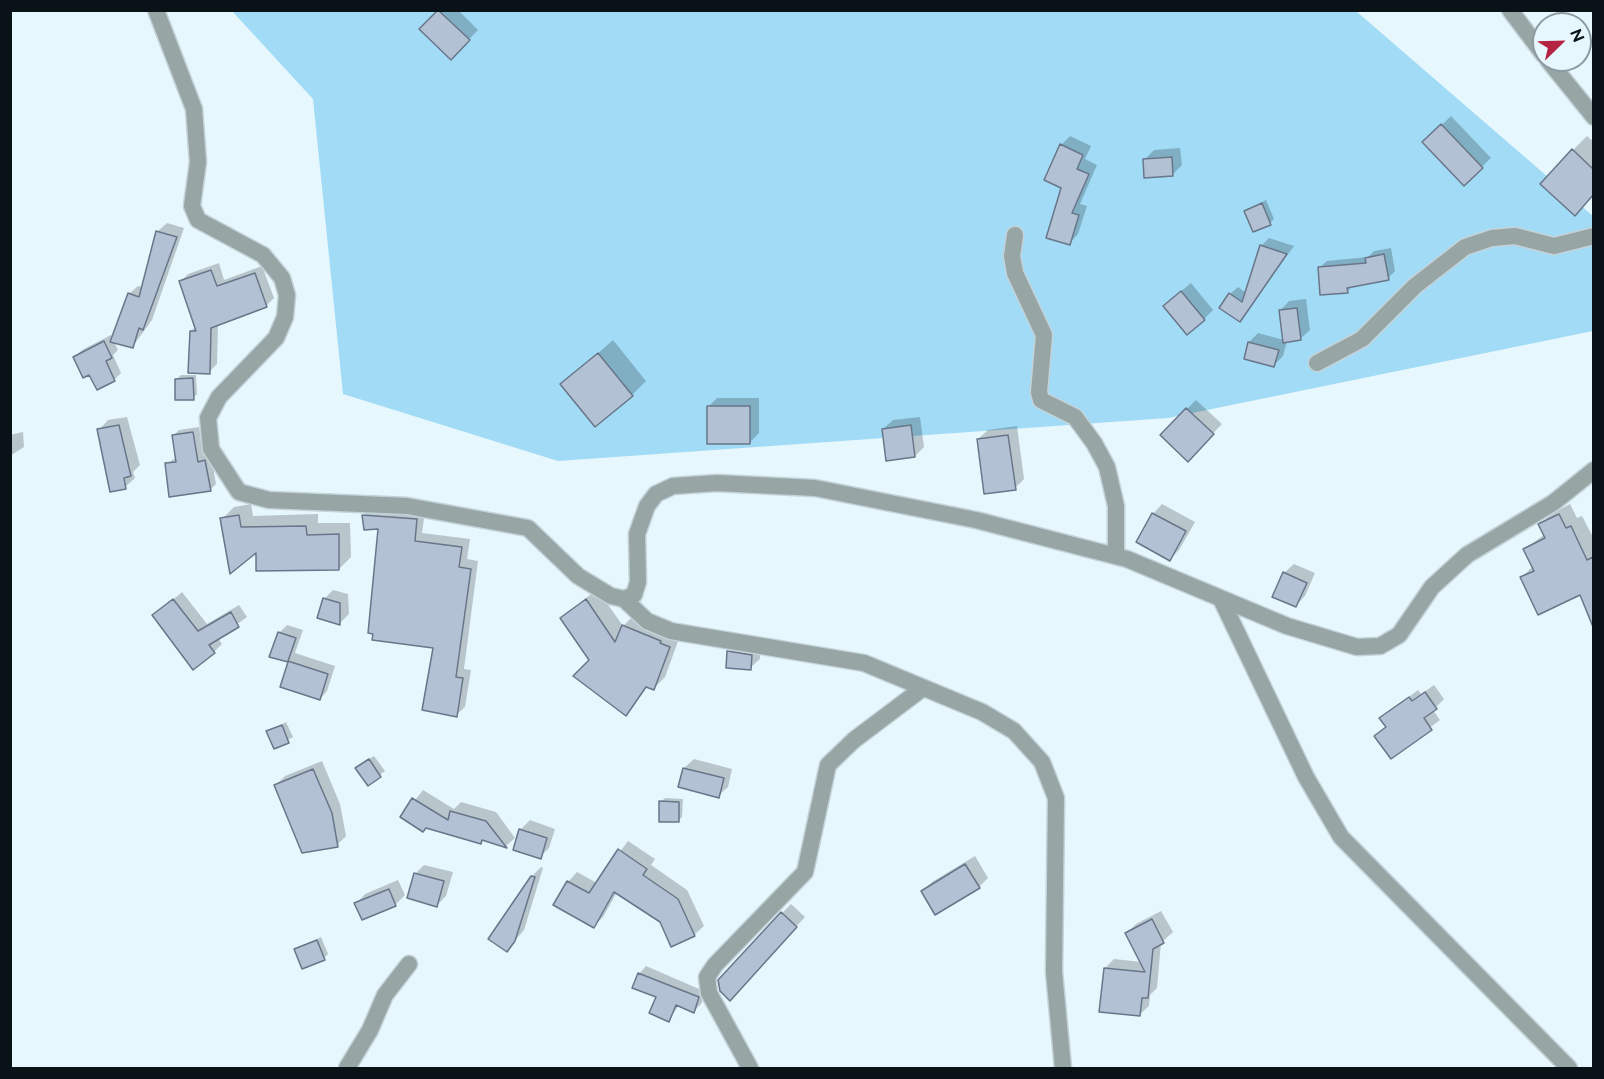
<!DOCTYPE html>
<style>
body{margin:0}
#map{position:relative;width:1604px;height:1079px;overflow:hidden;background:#e7f7fe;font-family:Raleway,sans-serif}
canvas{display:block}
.frame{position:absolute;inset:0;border:12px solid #091317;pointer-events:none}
.north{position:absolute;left:1532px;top:12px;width:60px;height:60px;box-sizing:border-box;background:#e7f7fe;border:2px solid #8e9ca2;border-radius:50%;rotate:67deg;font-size:16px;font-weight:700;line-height:24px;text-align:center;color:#091317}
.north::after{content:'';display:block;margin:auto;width:21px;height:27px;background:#b52342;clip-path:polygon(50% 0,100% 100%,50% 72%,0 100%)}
</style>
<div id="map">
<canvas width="1604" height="1079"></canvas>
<div class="frame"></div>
<div class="north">N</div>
</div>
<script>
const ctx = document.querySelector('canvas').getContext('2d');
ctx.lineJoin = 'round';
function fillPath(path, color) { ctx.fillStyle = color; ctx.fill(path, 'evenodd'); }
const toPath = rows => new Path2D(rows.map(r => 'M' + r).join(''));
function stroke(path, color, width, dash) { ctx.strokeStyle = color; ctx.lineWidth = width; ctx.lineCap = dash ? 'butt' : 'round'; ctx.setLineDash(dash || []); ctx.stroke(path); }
fillPath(toPath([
 [232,11,1356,11,1593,216,1593,331,1168,418,558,461,343,394,313,99]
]), '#a1dbf6');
fillPath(toPath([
 [440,10,458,10,478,30,451,58,422,29],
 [1451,116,1491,158,1464,184,1424,142],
 [1070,136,1091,146,1085,159,1097,165,1080,204,1087,206,1078,234,1069,244,1061,145],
 [1587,136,1594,142,1594,195,1575,214,1573,150],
 [1180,148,1182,165,1172,175,1144,160,1154,150],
 [1266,200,1274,219,1270,223,1246,211],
 [167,223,184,228,152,320,133,346,114,342,118,350,113,355,121,373,114,380,90,373,75,357,82,350,111,335,113,339,129,294,138,286,143,287,158,231],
 [1269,238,1294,246,1240,320,1230,294,1238,287,1246,293,1261,246],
 [1391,248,1395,271,1388,278,1353,285,1347,292,1319,268,1327,261,1368,257,1374,251],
 [219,263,224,280,262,266,274,298,266,306,218,324,217,364,209,372,191,331,196,326,180,282,188,274],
 [1191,283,1213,310,1204,319,1174,297],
 [1306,299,1310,330,1300,339,1287,341,1283,356,1274,365,1249,342,1258,333,1284,340,1280,311,1289,301],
 [613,340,646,381,632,395,562,385],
 [181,375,196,375,197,394,193,398,177,379],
 [717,398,759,398,759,433,749,443,708,407],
 [1196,400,1222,424,1188,459,1162,434],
 [127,417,140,465,133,472,135,478,125,487,99,430,108,420],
 [920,417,924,447,915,456,883,429,893,420],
 [1017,426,1024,479,1015,488,978,439,988,430],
 [199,427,204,456,211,455,216,484,210,490,166,464,177,457,173,436,179,430],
 [23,432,24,447,10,456,10,435],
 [251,504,253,516,318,514,318,523,350,523,351,557,339,569,257,549,222,519,234,507],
 [1162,504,1195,522,1179,550,1170,559,1138,541,1153,514],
 [1570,504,1577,518,1582,516,1594,539,1594,591,1582,596,1581,593,1521,578,1533,566,1525,549,1545,534,1540,525,1551,514],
 [372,507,425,511,422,533,470,539,467,559,478,561,464,669,471,670,465,707,456,715,435,647,380,527,365,528,364,515],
 [1294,564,1315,573,1305,596,1296,605,1284,573],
 [597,589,623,626,634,615,680,636,665,677,654,688,648,686,626,714,562,618],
 [333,590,348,594,349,614,340,623,324,599],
 [182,592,207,624,239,605,247,617,218,638,222,644,214,652,154,616],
 [287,625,303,630,295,653,335,666,327,691,320,699,282,686,290,661,271,656,280,632],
 [738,642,760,646,760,659,750,668,729,652],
 [1434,685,1444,699,1433,710,1440,720,1391,757,1376,736,1387,726,1381,718,1418,690,1421,694],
 [286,722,293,737,275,747,268,732],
 [374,756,385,771,368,784,361,764],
 [694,759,732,769,728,787,718,796,684,768],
 [322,761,340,804,346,836,337,845,276,785,285,776],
 [423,790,454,809,461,802,496,812,515,838,506,846,484,839,480,843,402,817],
 [665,798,683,799,682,817,678,821,661,802],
 [530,820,555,829,549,848,540,857,515,849,521,829],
 [628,841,655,859,651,865,687,890,704,926,694,935,661,921,617,892,603,917,594,926,555,904,568,882,577,872,597,883],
 [975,856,988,878,979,887,923,891,932,882],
 [424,865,453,872,446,896,437,905,415,874],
 [541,867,543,868,524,930,507,950,532,876],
 [398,880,405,895,396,904,362,918,356,904,365,894],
 [791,904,805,917,739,989,782,913],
 [1161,911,1173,932,1161,943,1157,988,1150,995,1149,1006,1139,1015,1105,968,1114,959,1142,962,1127,933,1136,924],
 [321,937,328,954,324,958,296,949],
 [646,966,706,992,701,1004,694,1011,679,1005,669,1020,658,997,639,974]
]), '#0003');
const building = toPath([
 [438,10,470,40,451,60,419,29,438,10],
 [1441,124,1483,168,1464,186,1422,142,1441,124],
 [1060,144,1083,155,1077,169,1089,174,1072,213,1079,215,1070,245,1046,238,1061,188,1044,180,1060,144],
 [1572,149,1593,169,1593,195,1575,216,1540,184,1572,149],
 [1172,157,1173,176,1144,178,1143,159,1172,157],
 [1262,203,1271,225,1253,232,1244,211,1262,203],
 [156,231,177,237,143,330,139,328,133,348,110,342,128,293,139,297,156,231],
 [1260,245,1287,254,1240,322,1219,308,1229,293,1242,302,1260,245],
 [1384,254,1389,280,1347,288,1348,293,1320,295,1318,267,1366,263,1365,258,1384,254],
 [211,270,217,286,255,273,267,307,211,328,210,374,188,373,190,331,196,331,179,281,211,270],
 [1181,291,1205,320,1187,335,1163,306,1181,291],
 [1297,308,1301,340,1283,343,1279,310,1297,308],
 [104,341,112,358,106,361,115,381,97,390,89,375,83,378,73,357,104,341],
 [1248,342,1279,350,1274,367,1244,359,1248,342],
 [598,353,633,396,595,427,560,384,598,353],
 [193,378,194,400,175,400,175,379,193,378],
 [707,406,750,406,750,444,707,444,707,406],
 [1186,408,1214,434,1188,462,1160,435,1186,408],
 [119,425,131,476,124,478,126,489,110,492,97,429,119,425],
 [911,425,915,457,886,461,882,429,911,425],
 [193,432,198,462,205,460,211,491,169,497,165,463,176,462,172,435,193,432],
 [1008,435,1016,490,984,494,977,439,1008,435],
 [1152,513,1186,531,1170,561,1136,542,1152,513],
 [1559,514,1566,528,1571,526,1587,560,1593,557,1593,627,1580,595,1538,615,1520,577,1534,571,1523,549,1545,538,1538,524,1559,514],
 [239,515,241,527,306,526,307,535,339,534,339,570,256,571,256,553,230,574,220,518,239,515],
 [362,515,417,519,415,541,462,547,459,567,471,569,456,677,463,678,457,717,422,710,433,648,372,640,373,634,368,633,378,529,364,530,362,515],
 [1283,572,1307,583,1296,607,1272,597,1283,572],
 [323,598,340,603,340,625,317,618,323,598],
 [173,599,198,631,231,612,239,627,209,645,215,653,193,670,152,615,173,599],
 [586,599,615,642,622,625,661,641,660,643,670,647,654,690,646,687,626,716,573,676,589,660,560,618,586,599],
 [278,632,296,638,288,661,328,674,320,700,280,687,288,662,269,657,278,632],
 [727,651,752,655,751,670,726,668,727,651],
 [1425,692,1437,709,1424,718,1432,730,1391,759,1374,736,1386,727,1379,718,1409,697,1412,701,1425,692],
 [282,725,289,743,274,749,266,731,282,725],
 [369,759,381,777,368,786,355,768,369,759],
 [683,768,724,778,719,798,678,787,683,768],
 [313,769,332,813,338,847,302,853,274,785,313,769],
 [412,798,448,820,450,811,486,821,507,848,482,840,481,844,426,828,423,832,400,817,412,798],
 [659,801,679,802,679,822,659,822,659,801],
 [519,829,547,838,541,859,513,850,519,829],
 [618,849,647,869,643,875,678,899,695,936,671,947,660,922,614,892,594,928,553,905,567,881,589,893,618,849],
 [965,864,980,888,935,915,921,891,965,864],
 [414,873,444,881,437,907,407,898,414,873],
 [531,876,535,877,515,941,507,952,488,939,531,876],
 [389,889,396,906,362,920,354,903,389,889],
 [781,912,797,927,730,1001,720,991,718,980,781,912],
 [1152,919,1164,943,1153,949,1148,998,1142,998,1140,1016,1099,1012,1104,968,1145,972,1125,933,1152,919],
 [317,940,325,960,302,969,294,949,317,940],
 [638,973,699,997,694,1013,676,1005,669,1022,649,1013,656,997,632,988,638,973]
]);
fillPath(building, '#b3c1d5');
stroke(building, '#697689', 1.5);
const minor = toPath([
 [1015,235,1012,256,1015,273,1044,335,1039,392,1041,400,1075,417,1094,443,1107,467,1116,506,1116,556],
 [1317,363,1362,339,1415,286,1465,247,1492,238,1515,236,1554,246,1594,236],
 [624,599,647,621,671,631,864,663,982,712,1014,731,1042,762,1056,798,1054,972,1063,1068],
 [1221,599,1306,777,1341,837,1569,1068],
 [347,1068,370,1030,385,995,409,964],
 [750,1068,709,993,707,977,715,965,805,872,828,765,854,740,923,688]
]);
const tertiary = toPath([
 [156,10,194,109,198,162,192,206,198,220,263,255,282,278,287,295,285,317,276,338,219,397,208,418,211,449,239,492,269,500,407,506,528,528,578,576,611,596,624,599,634,595,638,582,637,534,647,506,656,494,673,486,717,483,815,488,976,520,1127,559,1287,626,1357,647,1380,646,1399,635,1432,587,1467,555,1553,503,1594,470],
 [1510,10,1544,55],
 [1548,60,1594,117]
]);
stroke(minor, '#c3d3d9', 19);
stroke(tertiary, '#c3d3d9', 19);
stroke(minor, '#98a5a5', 16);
stroke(tertiary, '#98a5a5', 16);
</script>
